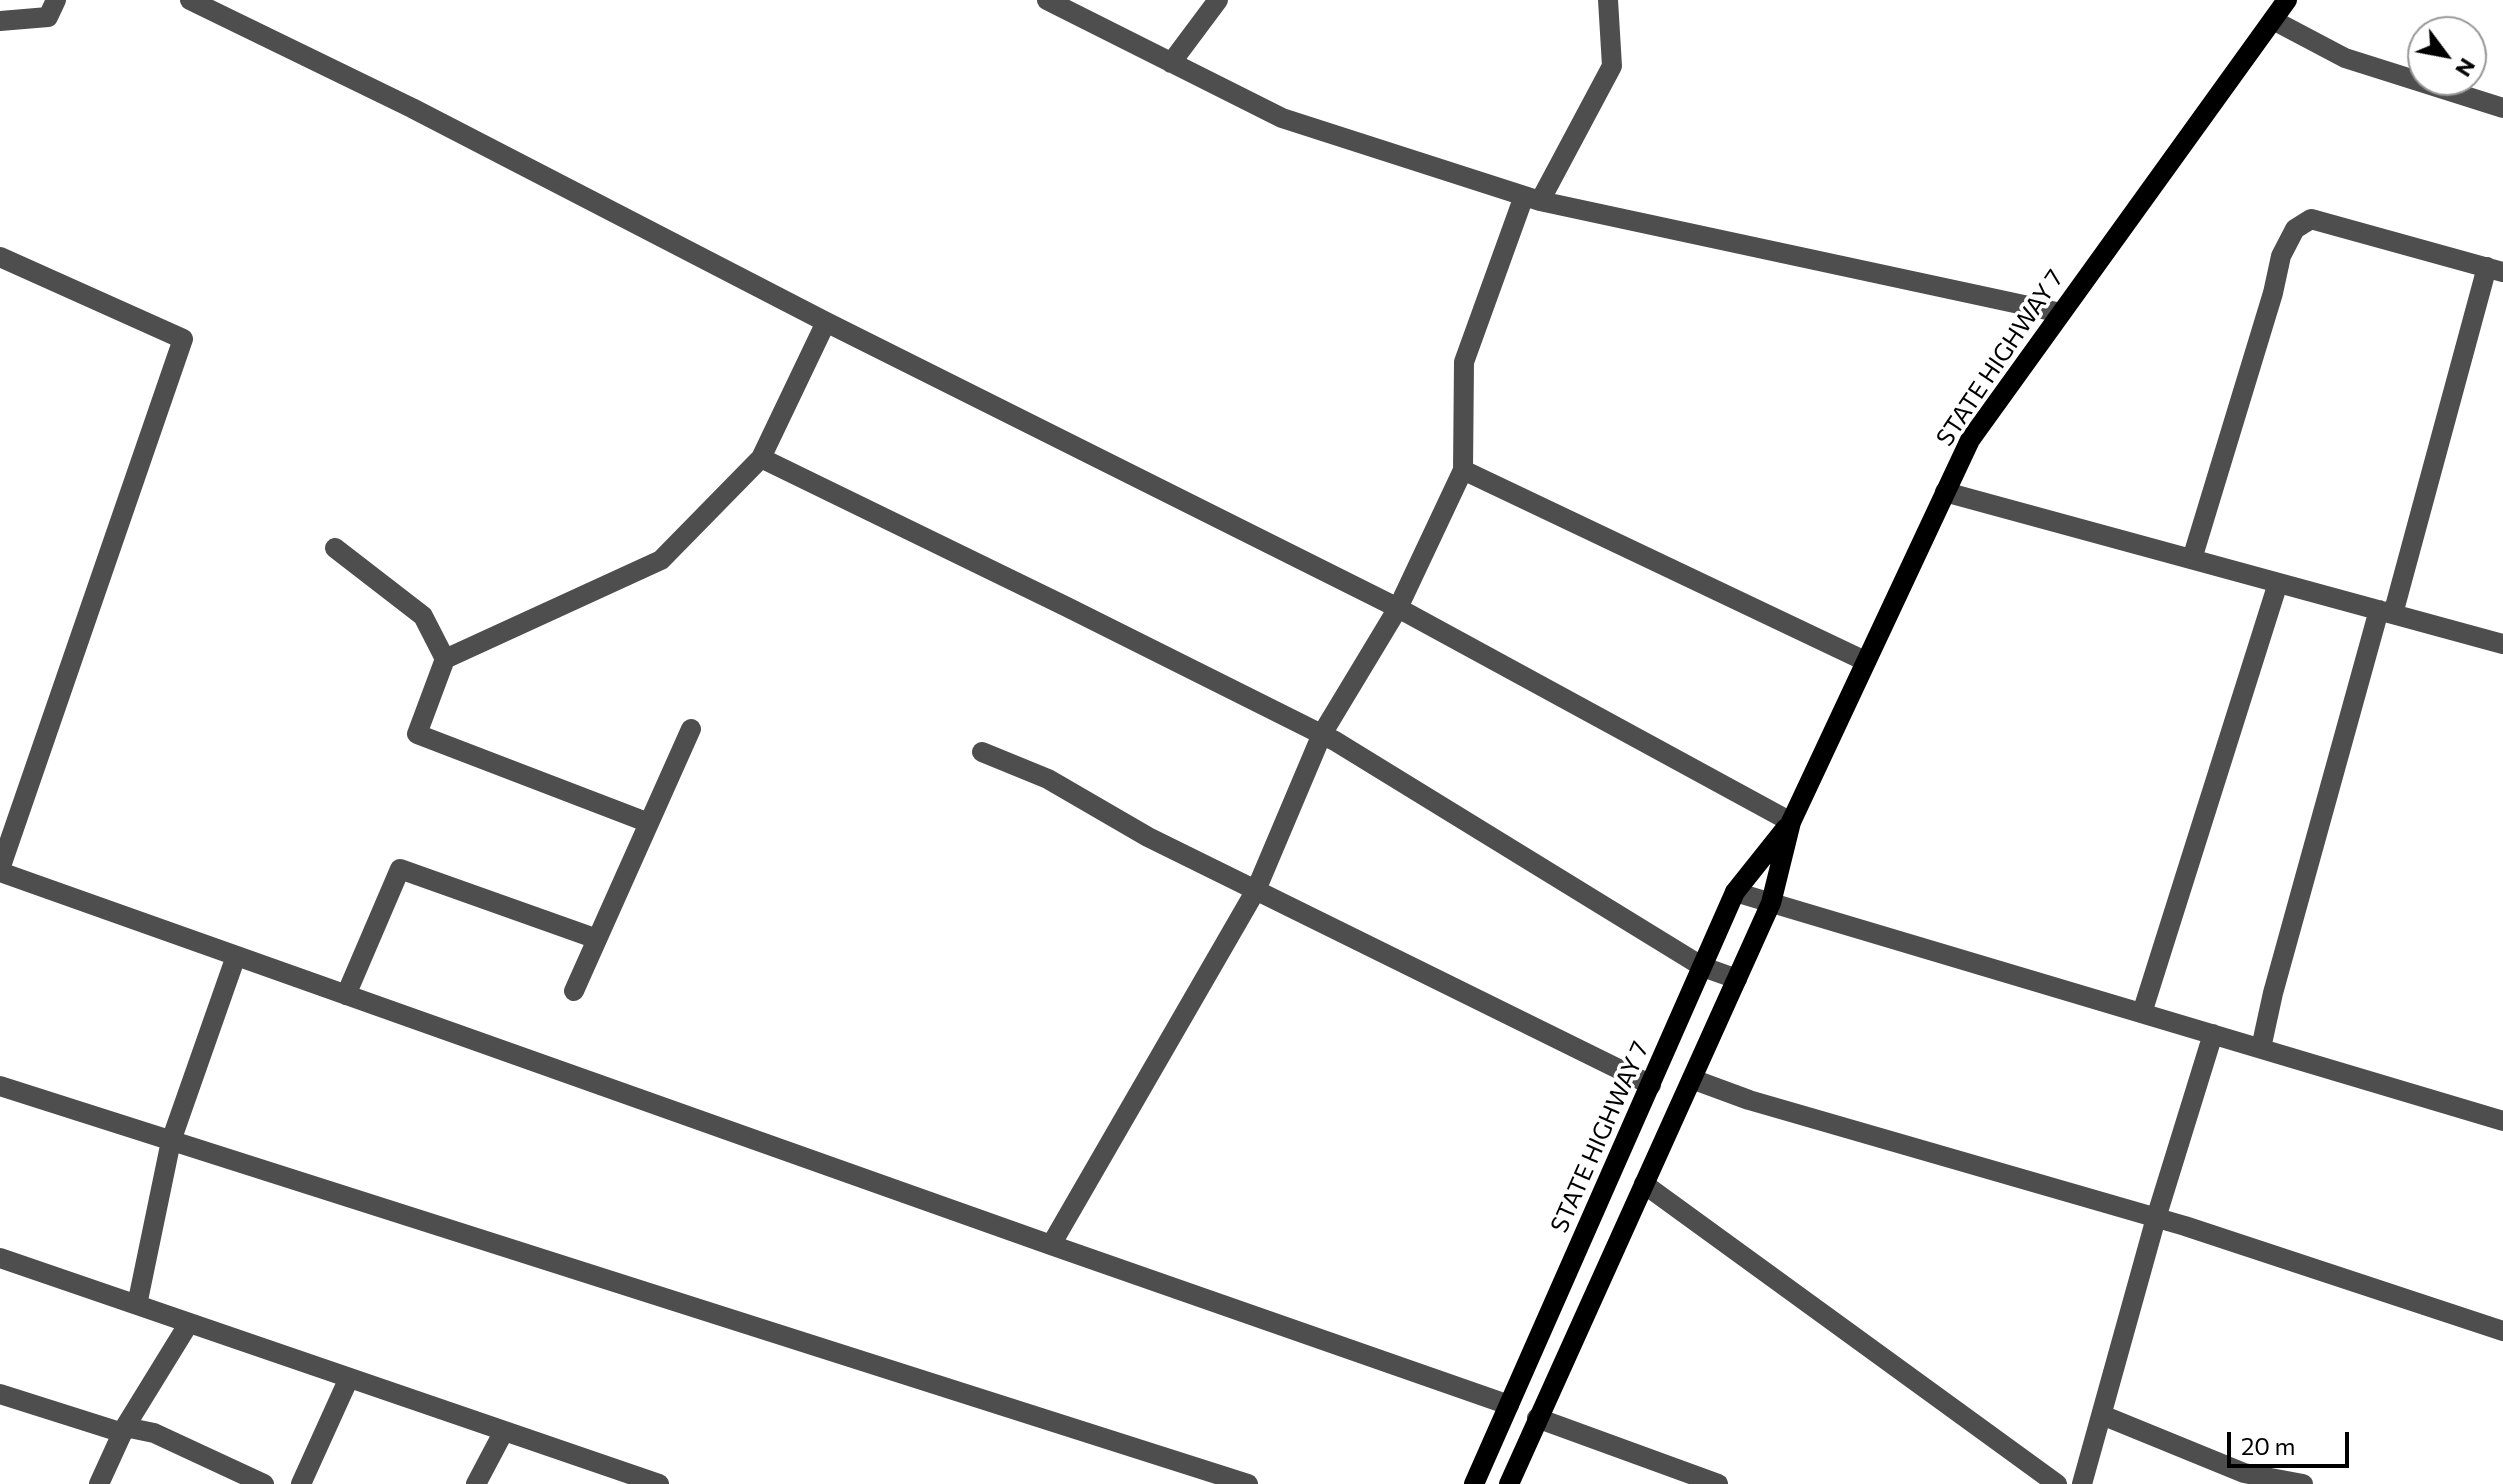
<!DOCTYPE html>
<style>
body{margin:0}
#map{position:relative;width:2503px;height:1484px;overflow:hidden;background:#fff;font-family:Commissioner,sans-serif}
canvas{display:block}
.north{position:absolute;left:2407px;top:16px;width:80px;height:80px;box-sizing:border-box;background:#fff;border:2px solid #999;border-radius:50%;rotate:122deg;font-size:22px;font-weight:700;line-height:32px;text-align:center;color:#000}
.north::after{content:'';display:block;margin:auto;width:28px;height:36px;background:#000;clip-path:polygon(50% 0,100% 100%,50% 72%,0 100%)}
.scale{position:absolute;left:2227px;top:1432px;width:122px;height:36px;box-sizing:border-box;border:4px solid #000;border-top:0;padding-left:10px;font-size:24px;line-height:28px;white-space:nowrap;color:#000;-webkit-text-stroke:6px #fff;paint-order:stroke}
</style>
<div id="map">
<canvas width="2503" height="1484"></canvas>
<div class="north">N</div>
<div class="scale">20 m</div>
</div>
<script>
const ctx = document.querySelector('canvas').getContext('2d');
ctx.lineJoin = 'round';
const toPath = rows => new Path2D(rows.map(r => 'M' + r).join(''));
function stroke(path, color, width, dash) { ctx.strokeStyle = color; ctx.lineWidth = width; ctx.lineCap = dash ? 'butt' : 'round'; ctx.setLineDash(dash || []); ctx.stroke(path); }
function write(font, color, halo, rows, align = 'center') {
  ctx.font = font + ' Commissioner,sans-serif'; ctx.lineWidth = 7; ctx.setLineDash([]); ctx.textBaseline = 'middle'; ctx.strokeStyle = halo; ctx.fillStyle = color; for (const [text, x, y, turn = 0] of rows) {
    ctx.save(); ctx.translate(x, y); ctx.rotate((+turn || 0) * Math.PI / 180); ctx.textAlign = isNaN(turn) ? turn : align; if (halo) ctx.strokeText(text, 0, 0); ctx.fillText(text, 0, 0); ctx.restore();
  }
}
stroke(toPath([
 [190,0,412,108,826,322,1398,608,1791,822],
 [1047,0,1282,118,1540,201,2061,313],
 [2273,20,2345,58,2503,108],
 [0,21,48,17,56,0],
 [1171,63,1218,0],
 [1540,201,1612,66,1608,0],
 [0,257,183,339,0,869],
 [761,458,1067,607,1335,741,1703,967,1737,979],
 [1463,470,1865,661],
 [1945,492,2503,644],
 [335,548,423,616,445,659,661,560,761,458,826,322],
 [2192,559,2273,293,2281,256,2295,229,2311,219,2503,272],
 [2393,614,2487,267],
 [445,659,417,734,649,823],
 [982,752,1048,779,1148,837,1651,1085],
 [0,872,1051,1245,1509,1405],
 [1735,892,2503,1121],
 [574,991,691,729],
 [346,995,400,869,597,939],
 [2142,1013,2278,583],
 [2261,1048,2273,993,2379,610],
 [1692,1079,1749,1100,2185,1226,2503,1331],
 [0,1086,1248,1484],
 [1644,1184,2057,1484],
 [1051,1245,1256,890,1322,734,1398,608,1463,470,1464,362,1524,196],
 [0,1258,659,1484],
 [137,1305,171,1141,236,956],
 [0,1394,123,1433],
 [2102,1415,2244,1473,2303,1484],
 [1537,1418,1718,1484],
 [125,1427,154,1433,264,1484],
 [99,1484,125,1427,189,1323],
 [301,1484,349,1378],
 [476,1484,504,1431],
 [2082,1484,2156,1218,2213,1034]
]), '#4e4e4e', 20);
stroke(toPath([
 [1474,1484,1735,892,1786,828],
 [1509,1484,1771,903,1791,822,1970,440,2287,0]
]), '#000', 20);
write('24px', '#000', '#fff', [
 ["STATE HIGHWAY 7",2000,358,-56],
 ["STATE HIGHWAY 7",1600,1137,-66]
]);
</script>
